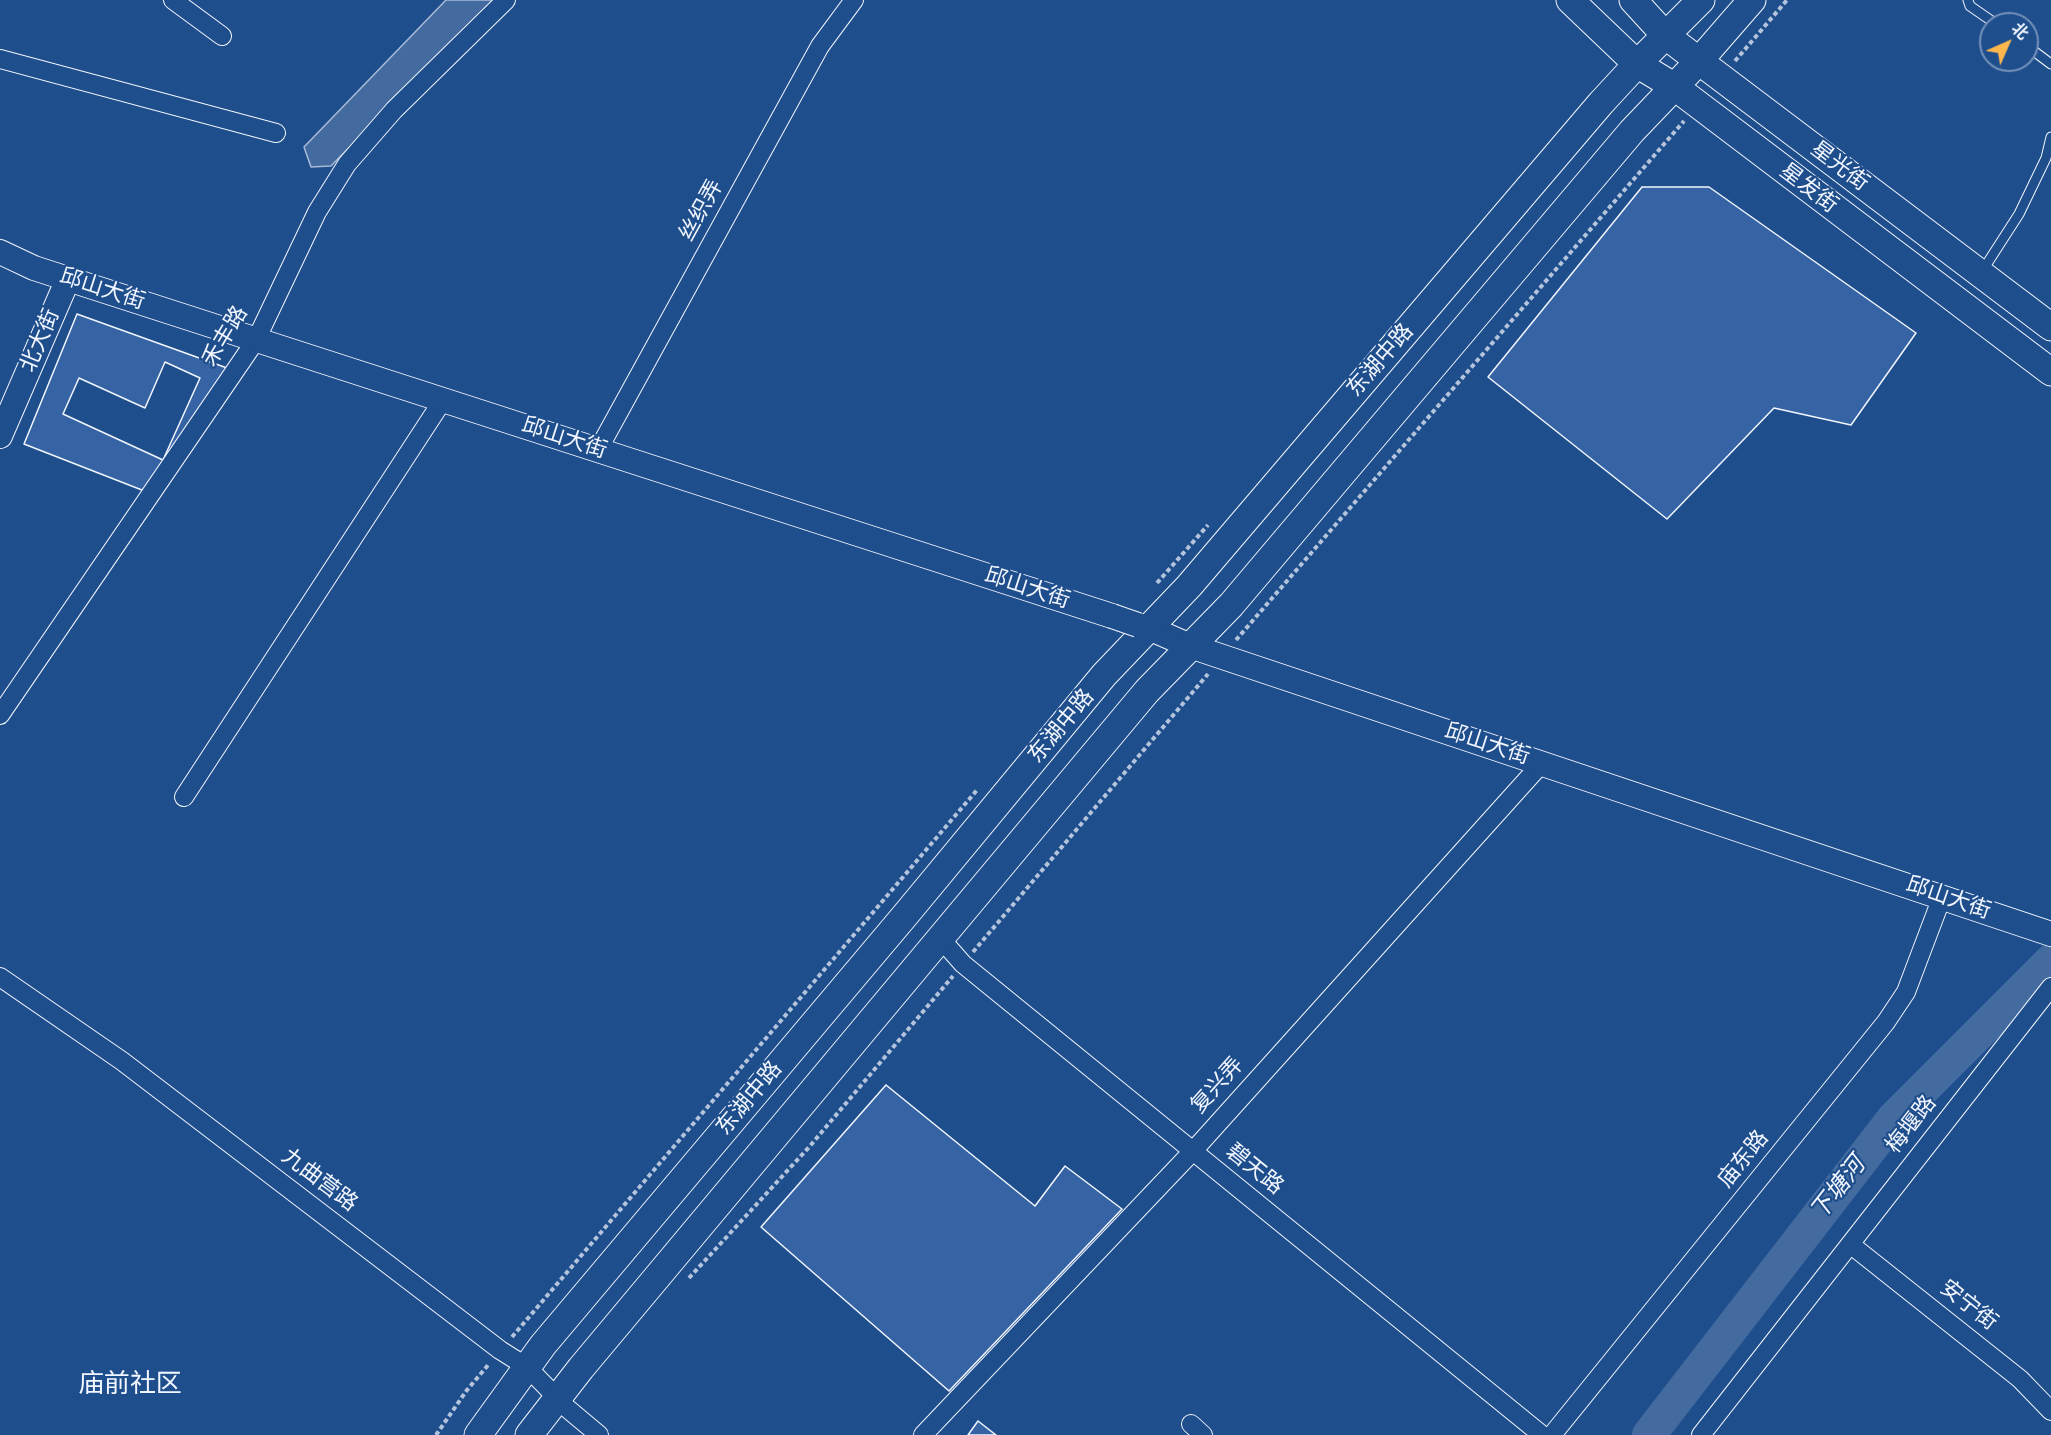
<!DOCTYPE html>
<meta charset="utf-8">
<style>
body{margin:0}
#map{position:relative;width:2051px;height:1435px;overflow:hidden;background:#1f4e8c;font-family:"Titillium Web","Noto Sans SC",sans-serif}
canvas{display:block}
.north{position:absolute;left:1979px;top:12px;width:60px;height:60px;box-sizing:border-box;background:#1f4e8c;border:2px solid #7391ba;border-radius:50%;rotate:45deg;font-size:16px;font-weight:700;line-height:24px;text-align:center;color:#f2f6ff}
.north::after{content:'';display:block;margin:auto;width:21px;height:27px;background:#ffb74d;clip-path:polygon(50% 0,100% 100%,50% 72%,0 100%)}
</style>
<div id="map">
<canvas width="2051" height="1435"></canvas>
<div class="north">北</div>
</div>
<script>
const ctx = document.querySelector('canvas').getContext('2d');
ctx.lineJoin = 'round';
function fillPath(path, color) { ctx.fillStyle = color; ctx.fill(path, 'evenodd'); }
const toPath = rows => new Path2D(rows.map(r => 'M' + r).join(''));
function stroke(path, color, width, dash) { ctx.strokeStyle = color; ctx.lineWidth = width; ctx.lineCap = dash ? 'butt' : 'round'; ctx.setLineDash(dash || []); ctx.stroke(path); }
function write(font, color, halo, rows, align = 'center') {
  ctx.font = font + ' "Titillium Web","Noto Sans SC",sans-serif'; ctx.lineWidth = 4.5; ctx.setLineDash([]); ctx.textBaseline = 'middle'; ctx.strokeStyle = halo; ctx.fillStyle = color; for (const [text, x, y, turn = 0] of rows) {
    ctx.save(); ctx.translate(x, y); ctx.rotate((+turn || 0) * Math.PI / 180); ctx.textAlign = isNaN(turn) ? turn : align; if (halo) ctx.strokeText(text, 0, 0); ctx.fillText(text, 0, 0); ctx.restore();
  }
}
const water = toPath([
 [446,0,494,0,331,166,311,167,304,147,446,0]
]);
fillPath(water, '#446ba0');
stroke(water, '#a8bbd7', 1.5);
stroke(toPath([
 [1649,1435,1894,1118,2051,961]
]), '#446ba0', 34);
const building = toPath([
 [1642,187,1709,187,1916,333,1851,425,1774,408,1667,519,1488,377,1642,187],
 [77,314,227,368,147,492,24,444,77,314],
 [165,362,200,378,163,460,63,414,79,378,145,408,165,362],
 [886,1085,1035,1206,1065,1166,1122,1209,949,1391,761,1227,886,1085],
 [978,1421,996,1435,968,1435,978,1421]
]);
fillPath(building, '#3563a3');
stroke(building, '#f2f6ff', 1.5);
const lane = toPath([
 [1968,0,1970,6,1996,24],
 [2027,46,2051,64],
 [1981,273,2019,214,2046,158,2051,137]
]);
const street = toPath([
 [173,0,222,36],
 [0,59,276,133],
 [598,450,820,46,854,0],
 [0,715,256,340,317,212,347,164,394,110,506,0],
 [184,797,443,400],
 [940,938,963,964,1542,1435],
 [0,977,122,1061,500,1350,527,1367,568,1409,599,1435],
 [1850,1244,2020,1379,2051,1411],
 [1191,1424,1203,1435],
 [923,1435,1193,1151,1542,763],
 [1552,1435,1886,1022,1906,992,1942,897],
 [1701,1435,2051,987]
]);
const secondary = toPath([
 [0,252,34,268,68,279,1112,616],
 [0,436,68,279],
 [1149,628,1190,646,2051,934]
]);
const primary = toPath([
 [1570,0,1637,64,1675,87,2051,372],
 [1633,0,1665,35,1699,61,2051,327],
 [478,1435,543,1345,907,913,1104,675,1189,586,1601,103,1637,64,1701,0],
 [529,1435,581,1368,1147,691,1231,605,1632,131,1699,61,1752,0]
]);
stroke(lane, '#f2f6ff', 11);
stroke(street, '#f2f6ff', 20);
stroke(secondary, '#f2f6ff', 26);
stroke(primary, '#f2f6ff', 29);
stroke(toPath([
 [1735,61,1787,0],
 [1157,583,1208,525],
 [1236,640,1684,121],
 [973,952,1208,674],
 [689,1278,810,1146,953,976],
 [512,1337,977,790],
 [436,1435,467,1390,489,1364]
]), '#b3c4dc', 4, [4.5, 3]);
stroke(lane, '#1f4e8c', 9);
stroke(street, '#1f4e8c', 18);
stroke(secondary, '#1f4e8c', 24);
stroke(primary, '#1f4e8c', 27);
const secondaryBridge = toPath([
 [1112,616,1138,625]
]);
stroke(secondaryBridge, '#f2f6ff', 26, []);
stroke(secondaryBridge, '#1f4e8c', 24);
write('22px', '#f2f6ff', '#1f4e8c', [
 ["星光街",1839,167,37],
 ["星发街",1808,189,37],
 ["丝织弄",702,211,-61],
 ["邱山大街",102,290,18],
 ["禾丰路",226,337,-59],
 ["北大街",41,341,-67],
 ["东湖中路",1381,361,-49],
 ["邱山大街",564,439,18],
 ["邱山大街",1027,589,18],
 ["东湖中路",1062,727,-50],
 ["邱山大街",1487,745,18],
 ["邱山大街",1948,899,19],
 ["复兴弄",1218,1086,-48],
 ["东湖中路",750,1099,-50],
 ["梅堰路",1912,1125,-52],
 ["庙东路",1744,1160,-51],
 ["碧天路",1254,1170,39],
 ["九曲营路",319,1181,37],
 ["安宁街",1968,1306,38]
]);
write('italic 24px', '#f2f6ff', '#1f4e8c', [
 ["下塘河",1839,1189,-52]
]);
write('26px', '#f2f6ff', '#1f4e8c', [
 ["庙前社区",130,1386]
]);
</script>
